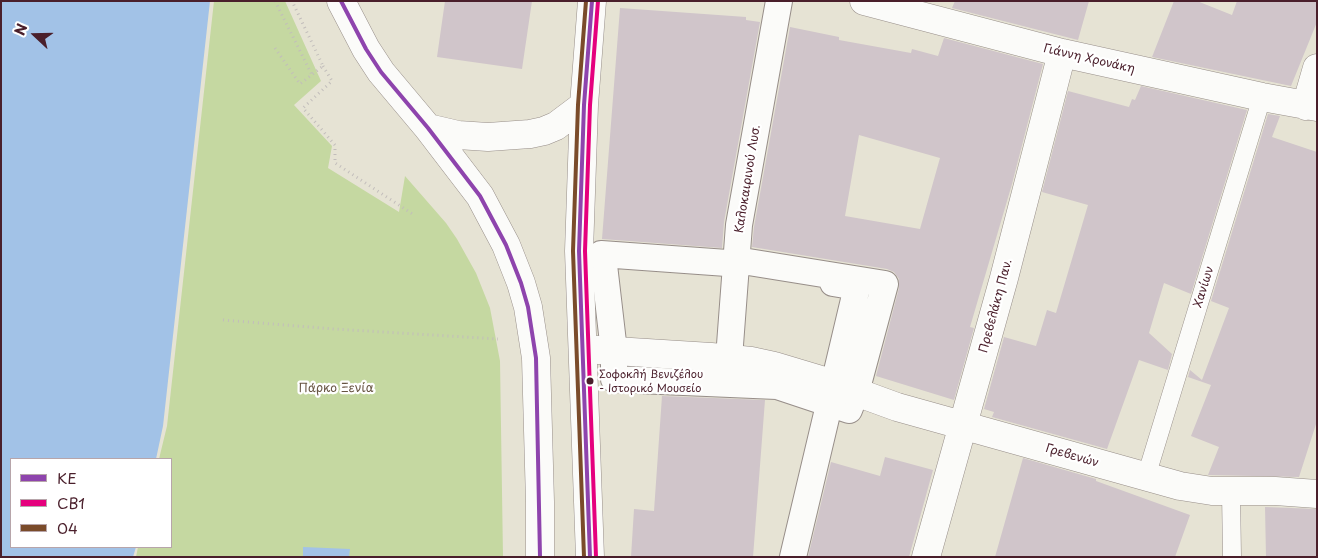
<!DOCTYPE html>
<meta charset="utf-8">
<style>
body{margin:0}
#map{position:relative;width:1318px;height:558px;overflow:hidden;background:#e6e3d4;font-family:"Playpen Sans",sans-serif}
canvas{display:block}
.frame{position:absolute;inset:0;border:2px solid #4a1f2b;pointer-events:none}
.legend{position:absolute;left:10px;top:458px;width:162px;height:90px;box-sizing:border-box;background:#fff;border:1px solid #b7a5aa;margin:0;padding:6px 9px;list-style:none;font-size:15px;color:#4a1f2b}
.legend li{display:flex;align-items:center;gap:10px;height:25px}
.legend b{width:25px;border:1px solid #b7a5aa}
.north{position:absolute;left:10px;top:10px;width:50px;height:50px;-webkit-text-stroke:4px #fff;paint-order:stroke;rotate:291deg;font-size:14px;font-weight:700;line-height:20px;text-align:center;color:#4a1f2b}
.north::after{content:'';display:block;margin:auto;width:18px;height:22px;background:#4a1f2b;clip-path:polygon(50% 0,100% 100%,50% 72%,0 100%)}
</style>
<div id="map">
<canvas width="1318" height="558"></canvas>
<div class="frame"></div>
<ul class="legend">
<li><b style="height:6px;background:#8e44ad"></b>KE</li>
<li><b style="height:6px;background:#e5007d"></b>CB1</li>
<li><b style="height:6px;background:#7a4b2a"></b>04</li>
</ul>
<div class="north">N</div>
</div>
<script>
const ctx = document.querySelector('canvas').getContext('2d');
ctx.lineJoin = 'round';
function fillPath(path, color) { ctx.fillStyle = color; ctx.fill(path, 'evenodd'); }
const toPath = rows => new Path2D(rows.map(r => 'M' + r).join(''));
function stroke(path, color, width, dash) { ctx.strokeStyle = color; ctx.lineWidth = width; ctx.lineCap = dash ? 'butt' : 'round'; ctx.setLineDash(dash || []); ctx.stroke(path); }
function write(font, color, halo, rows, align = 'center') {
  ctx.font = font + ' "Playpen Sans",sans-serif'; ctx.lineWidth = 4.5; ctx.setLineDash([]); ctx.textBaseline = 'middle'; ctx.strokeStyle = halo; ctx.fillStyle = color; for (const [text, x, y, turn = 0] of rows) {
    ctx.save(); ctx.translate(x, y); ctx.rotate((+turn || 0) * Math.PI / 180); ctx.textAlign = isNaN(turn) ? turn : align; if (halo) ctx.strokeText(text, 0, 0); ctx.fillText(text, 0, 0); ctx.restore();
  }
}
fillPath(toPath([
 [214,1,285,1,321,81,294,105,332,146,328,168,399,212,405,176,446,223,457,239,476,273,490,308,500,361,503,557,136,557,138,547,171,547,171,459,159,459,167,426]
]), '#c5d8a1');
fillPath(toPath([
 [1,1,210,1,163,426,156,459,11,459,11,547,136,547,133,557,1,557],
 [303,547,350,549,349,557,303,557]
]), '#a2c2e7');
fillPath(toPath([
 [445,1,532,1,522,69,437,57],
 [955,1,1089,1,1078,40,952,8],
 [1174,1,1197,1,1232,15,1237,1,1317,1,1317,22,1291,86,1152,57],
 [620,8,746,17,746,20,760,22,724,222,722,248,602,239],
 [790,27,839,37,839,40,911,53,912,49,938,56,944,38,1043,64,1012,184,970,327,974,328,954,400,876,376,899,288,899,279,894,272,887,269,752,247,754,227],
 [859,135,940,158,920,229,845,216],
 [1141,86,1247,110,1191,294,1164,283,1149,333,1172,354,1168,370,1139,360,1107,449,992,417,994,412,984,409,1004,337,1036,346,1047,310,1056,313,1088,205,1042,192,1068,91,1129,107,1132,99,1135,100],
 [1268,114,1280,116,1272,137,1317,152,1317,421,1299,477,1208,475,1219,447,1191,436,1211,385,1188,377,1190,370,1202,380,1229,308,1211,301],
 [662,396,765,400,753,557,631,557,634,509,654,511],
 [885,457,933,470,909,557,808,557,831,462,880,476],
 [1023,458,1096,479,1096,481,1190,515,1175,557,995,557],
 [1265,507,1317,509,1317,557,1266,557]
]), '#d0c5ca');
const service = toPath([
 [1146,477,1262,97],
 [1231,492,1232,557]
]);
const pedestrian = toPath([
 [601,254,727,263,736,260,885,284,856,392,849,410,777,386,614,379,614,351,604,265,601,254],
 [729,358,739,225,779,1],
 [793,557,857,287,833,283]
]);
const minor = toPath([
 [864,1,1062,53,1262,97,1317,107],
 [1306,106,1317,68],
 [583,349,711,357,751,361,774,366,834,384,897,407,1180,486,1212,491,1275,491,1317,494],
 [926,557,1004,278,1062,53]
]);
const primary = toPath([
 [341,1,366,49,381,72,428,128,480,196,506,245,521,283,528,307,536,358,540,502,540,557],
 [428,128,458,135,488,137,530,134,544,131,556,126,584,105],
 [590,557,579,251,584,105,592,1]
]);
stroke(service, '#978e89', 19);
stroke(pedestrian, '#978e89', 28);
stroke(minor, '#978e89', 29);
stroke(primary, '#978e89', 29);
stroke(toPath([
 [275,1,312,75],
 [275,48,300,84,323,66,292,1],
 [323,66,332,81,303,108,335,145,335,163,414,215],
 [223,320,334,329,498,339]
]), '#c2bdbb', 3, [1, 4]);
stroke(service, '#fbfbf9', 18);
stroke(pedestrian, '#fbfbf9', 26);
stroke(minor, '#fbfbf9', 28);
stroke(primary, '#fbfbf9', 28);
stroke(toPath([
 [341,1,366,49,381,72,428,128,480,196,506,245,521,283,528,307,536,358,540,557],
 [590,557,579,251,584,105,592,1]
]), '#8e44ad', 4);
stroke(toPath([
 [596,557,585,251,590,105,598,1]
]), '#e5007d', 4);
stroke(toPath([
 [584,557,573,251,578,105,586,1]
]), '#7a4b2a', 4);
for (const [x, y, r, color] of [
 [590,381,4.5,"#4a1f2b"]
]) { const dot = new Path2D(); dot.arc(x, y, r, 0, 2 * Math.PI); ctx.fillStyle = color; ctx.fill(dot); stroke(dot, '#fff', 2); }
write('11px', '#4a1f2b', '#fff', [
 ["Σοφοκλή Βενιζέλου",599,375],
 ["- Ιστορικό Μουσείο",599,389]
], 'left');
write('12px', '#4a1f2b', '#fff', [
 ["Γιάννη Χρονάκη",1089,59,13],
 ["Καλοκαιρινού Λυσ.",748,179,-81],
 ["Χανίων",1204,287,-73],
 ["Πρεβελάκη Παν.",996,306,-75],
 ["Γρεβενών",1072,456,16]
]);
write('12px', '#675442', '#fff', [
 ["Πάρκο Ξενία",336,389]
]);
</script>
